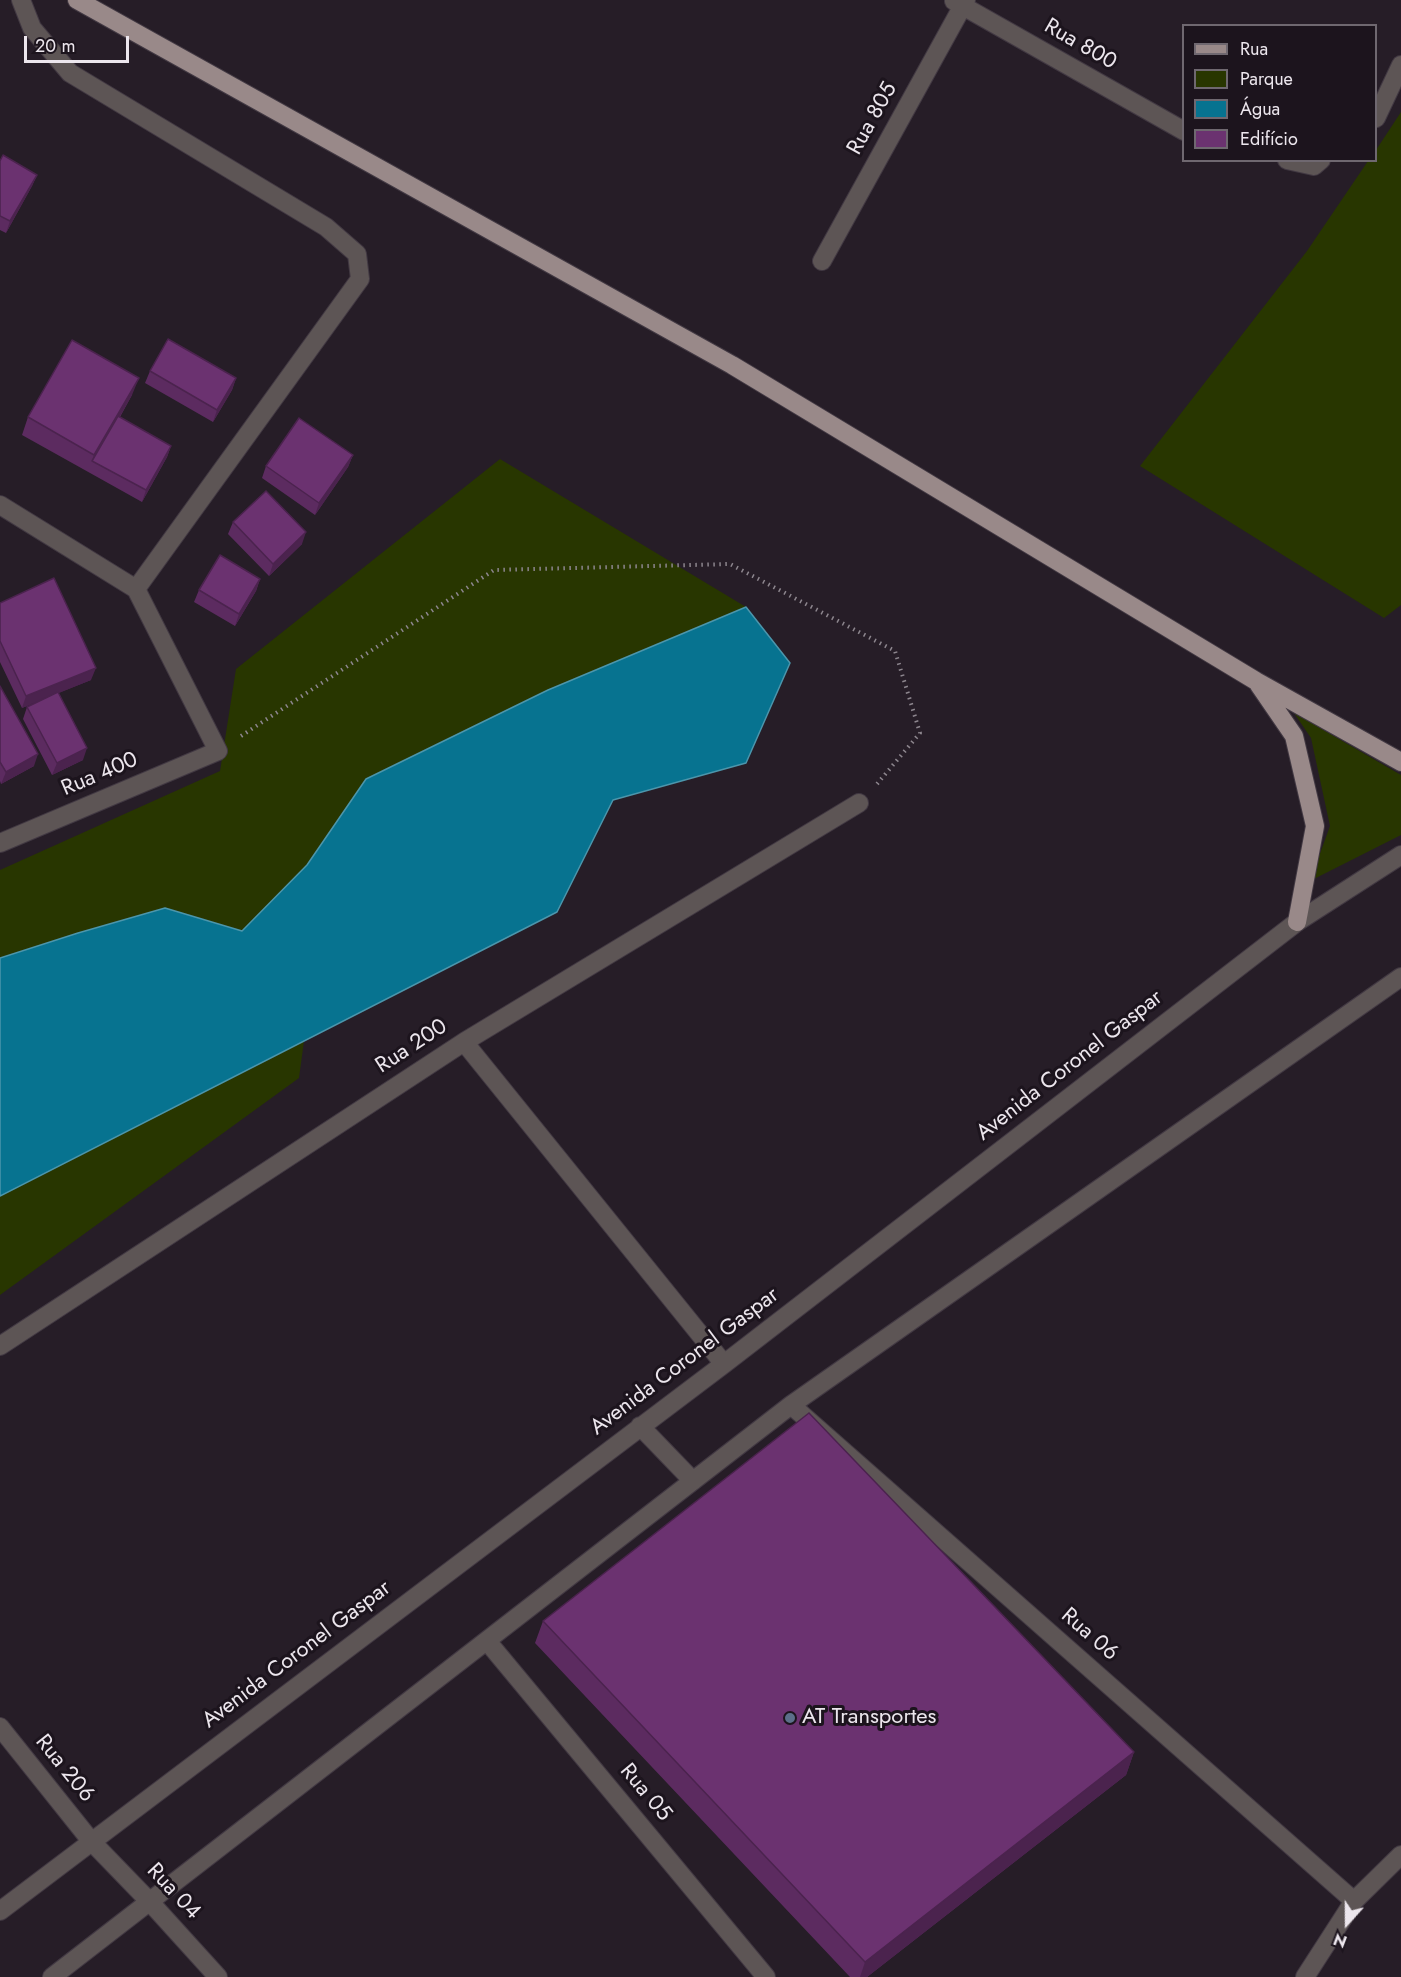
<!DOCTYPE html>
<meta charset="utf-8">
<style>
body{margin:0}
#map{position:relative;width:1401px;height:1977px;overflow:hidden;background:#261d27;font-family:Jost,sans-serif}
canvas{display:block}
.legend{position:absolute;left:1182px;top:24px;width:195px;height:138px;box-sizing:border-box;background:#1c141d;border:2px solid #6f6870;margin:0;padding:8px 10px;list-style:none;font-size:18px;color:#ece6ed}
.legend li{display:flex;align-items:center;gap:12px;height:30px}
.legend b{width:30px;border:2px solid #6f6870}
.north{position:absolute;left:1317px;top:1893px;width:60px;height:60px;-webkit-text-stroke:4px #1c141d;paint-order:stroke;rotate:201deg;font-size:16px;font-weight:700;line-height:24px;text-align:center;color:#ece6ed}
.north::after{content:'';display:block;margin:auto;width:21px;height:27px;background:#ece6ed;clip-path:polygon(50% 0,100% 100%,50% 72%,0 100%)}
.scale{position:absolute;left:24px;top:36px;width:105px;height:27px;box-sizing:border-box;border:3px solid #ece6ed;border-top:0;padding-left:8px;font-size:18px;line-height:21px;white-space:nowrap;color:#ece6ed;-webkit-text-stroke:4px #1c141d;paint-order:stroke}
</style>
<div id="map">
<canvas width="1401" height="1977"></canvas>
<ul class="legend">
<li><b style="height:8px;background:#998989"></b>Rua</li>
<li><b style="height:16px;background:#283600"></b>Parque</li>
<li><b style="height:16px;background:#077390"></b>Água</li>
<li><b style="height:16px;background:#6b3270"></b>Edifício</li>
</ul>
<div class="north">N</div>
<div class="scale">20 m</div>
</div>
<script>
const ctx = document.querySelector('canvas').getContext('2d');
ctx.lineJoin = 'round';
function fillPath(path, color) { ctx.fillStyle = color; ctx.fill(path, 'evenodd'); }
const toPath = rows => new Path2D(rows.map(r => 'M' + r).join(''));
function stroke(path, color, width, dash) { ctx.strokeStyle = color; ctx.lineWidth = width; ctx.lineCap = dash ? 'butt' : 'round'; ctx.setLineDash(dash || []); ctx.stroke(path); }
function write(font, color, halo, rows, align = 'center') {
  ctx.font = font + ' Jost,sans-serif'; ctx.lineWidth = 6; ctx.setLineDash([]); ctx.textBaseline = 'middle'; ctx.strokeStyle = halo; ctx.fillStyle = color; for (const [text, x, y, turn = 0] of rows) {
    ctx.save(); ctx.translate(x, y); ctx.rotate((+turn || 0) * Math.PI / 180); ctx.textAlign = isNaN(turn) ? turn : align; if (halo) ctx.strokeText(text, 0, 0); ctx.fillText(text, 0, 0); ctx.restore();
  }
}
fillPath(toPath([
 [1401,112,1401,605,1384,618,1140,466,1307,251,1368,161,1376,160,1376,150],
 [500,459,746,607,548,690,366,779,307,865,242,931,165,908,78,933,0,958,0,870,220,771,236,669],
 [1294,713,1401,775,1401,835,1310,881,1330,826,1311,738],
 [304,1041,299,1078,0,1295,0,1196]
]), '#283600');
const water = toPath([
 [746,607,790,663,746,763,613,800,557,912,0,1196,0,958,78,933,165,908,242,931,307,865,366,779,548,690,746,607]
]);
fillPath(water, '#077390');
stroke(water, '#4c96ac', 1.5);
const minor = toPath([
 [21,0,32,28,70,73,326,227,357,254,360,279,136,589],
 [954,1,1184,131],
 [1376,118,1401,65],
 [1287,160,1314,166,1321,160],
 [822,261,966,0],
 [0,505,136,589,218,751,0,843],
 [464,1042,724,1364],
 [0,1346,464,1042,859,803],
 [791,1405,1354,1901],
 [640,1426,693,1481],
 [487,1641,766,1977],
 [0,1727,91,1841,150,1902,218,1977],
 [0,1911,724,1364,1297,922,1401,855],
 [52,1977,791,1405,1401,977],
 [1305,1977,1354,1901,1401,1855]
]);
const major = toPath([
 [77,0,732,365,1256,681,1401,762],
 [1259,685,1294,736,1315,826,1297,922]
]);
stroke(minor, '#423943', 20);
stroke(major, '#423943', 20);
stroke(toPath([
 [241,736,494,570,730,564,895,651,920,733,877,784]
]), '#8d868e', 4, [1.5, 4.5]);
stroke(minor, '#5d5555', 18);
stroke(major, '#998989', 18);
fillPath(toPath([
 [0,161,37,175,32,186,6,233,0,230],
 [150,371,236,378,232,390,213,422,145,383],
 [132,395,120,417,171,446,167,457,142,502,22,435,28,417],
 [353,455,348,467,315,515,262,478,266,466],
 [233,522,302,544,269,576,228,534],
 [260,579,256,591,235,626,194,602,199,590],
 [0,603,91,680,58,693,83,760,52,775,23,719,27,707,41,700,22,708,0,662],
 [0,686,34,766,1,784,0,781],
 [543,1621,1134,1752,1126,1775,867,1977,850,1977,535,1643]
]), '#5c2b60');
fillPath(toPath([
 [37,175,32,186,6,233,10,221],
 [139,378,132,395,94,462,92,461,94,455],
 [236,378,232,390,213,422,217,410],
 [171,446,167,457,142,502,146,490],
 [353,455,348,467,315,515,319,503],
 [306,532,302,544,269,576,273,564],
 [260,579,256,591,235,626,239,614],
 [96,668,91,680,22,708,26,696],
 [87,748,83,760,52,775,57,763],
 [38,754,34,766,1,784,6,772],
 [1134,1752,1126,1775,867,1977,860,1977,865,1962]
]), '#4b234e');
const building = toPath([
 [3,155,37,175,10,221,0,216,0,161,3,155],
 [168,339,236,378,217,410,150,371,168,339],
 [72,340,139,378,94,455,28,417,72,340],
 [118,416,171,446,146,490,92,461,118,416],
 [299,418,353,455,319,503,266,466,299,418],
 [266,491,306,532,273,564,233,522,266,491],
 [220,555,260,579,239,614,199,590,220,555],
 [54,578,96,668,26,696,0,641,0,603,54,578],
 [0,686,38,754,6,772,0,762,0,686],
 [58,692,87,748,57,763,27,707,58,692],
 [809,1413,1134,1752,865,1962,543,1621,809,1413]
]);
fillPath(building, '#6b3270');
stroke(building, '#4b234e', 1.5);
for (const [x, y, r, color] of [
 [790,1718,6,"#5c6f8a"]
]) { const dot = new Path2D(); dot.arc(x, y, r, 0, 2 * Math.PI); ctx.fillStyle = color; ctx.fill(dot); stroke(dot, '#1c141d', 2); }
write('22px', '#ece6ed', '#1c141d', [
 ["Rua 800",1080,45,30],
 ["Rua 805",873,119,-61],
 ["Rua 400",100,775,-23],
 ["Rua 200",412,1047,-33],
 ["Avenida Coronel Gaspar",1070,1066,-38],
 ["Avenida Coronel Gaspar",685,1362,-37],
 ["Rua 06",1089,1635,41],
 ["Avenida Coronel Gaspar",297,1655,-37],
 ["Rua 206",64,1769,51],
 ["Rua 05",645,1793,50],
 ["Rua 04",173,1892,47]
]);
write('22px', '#ece6ed', '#1c141d', [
 ["AT Transportes",802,1718]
], 'left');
</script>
